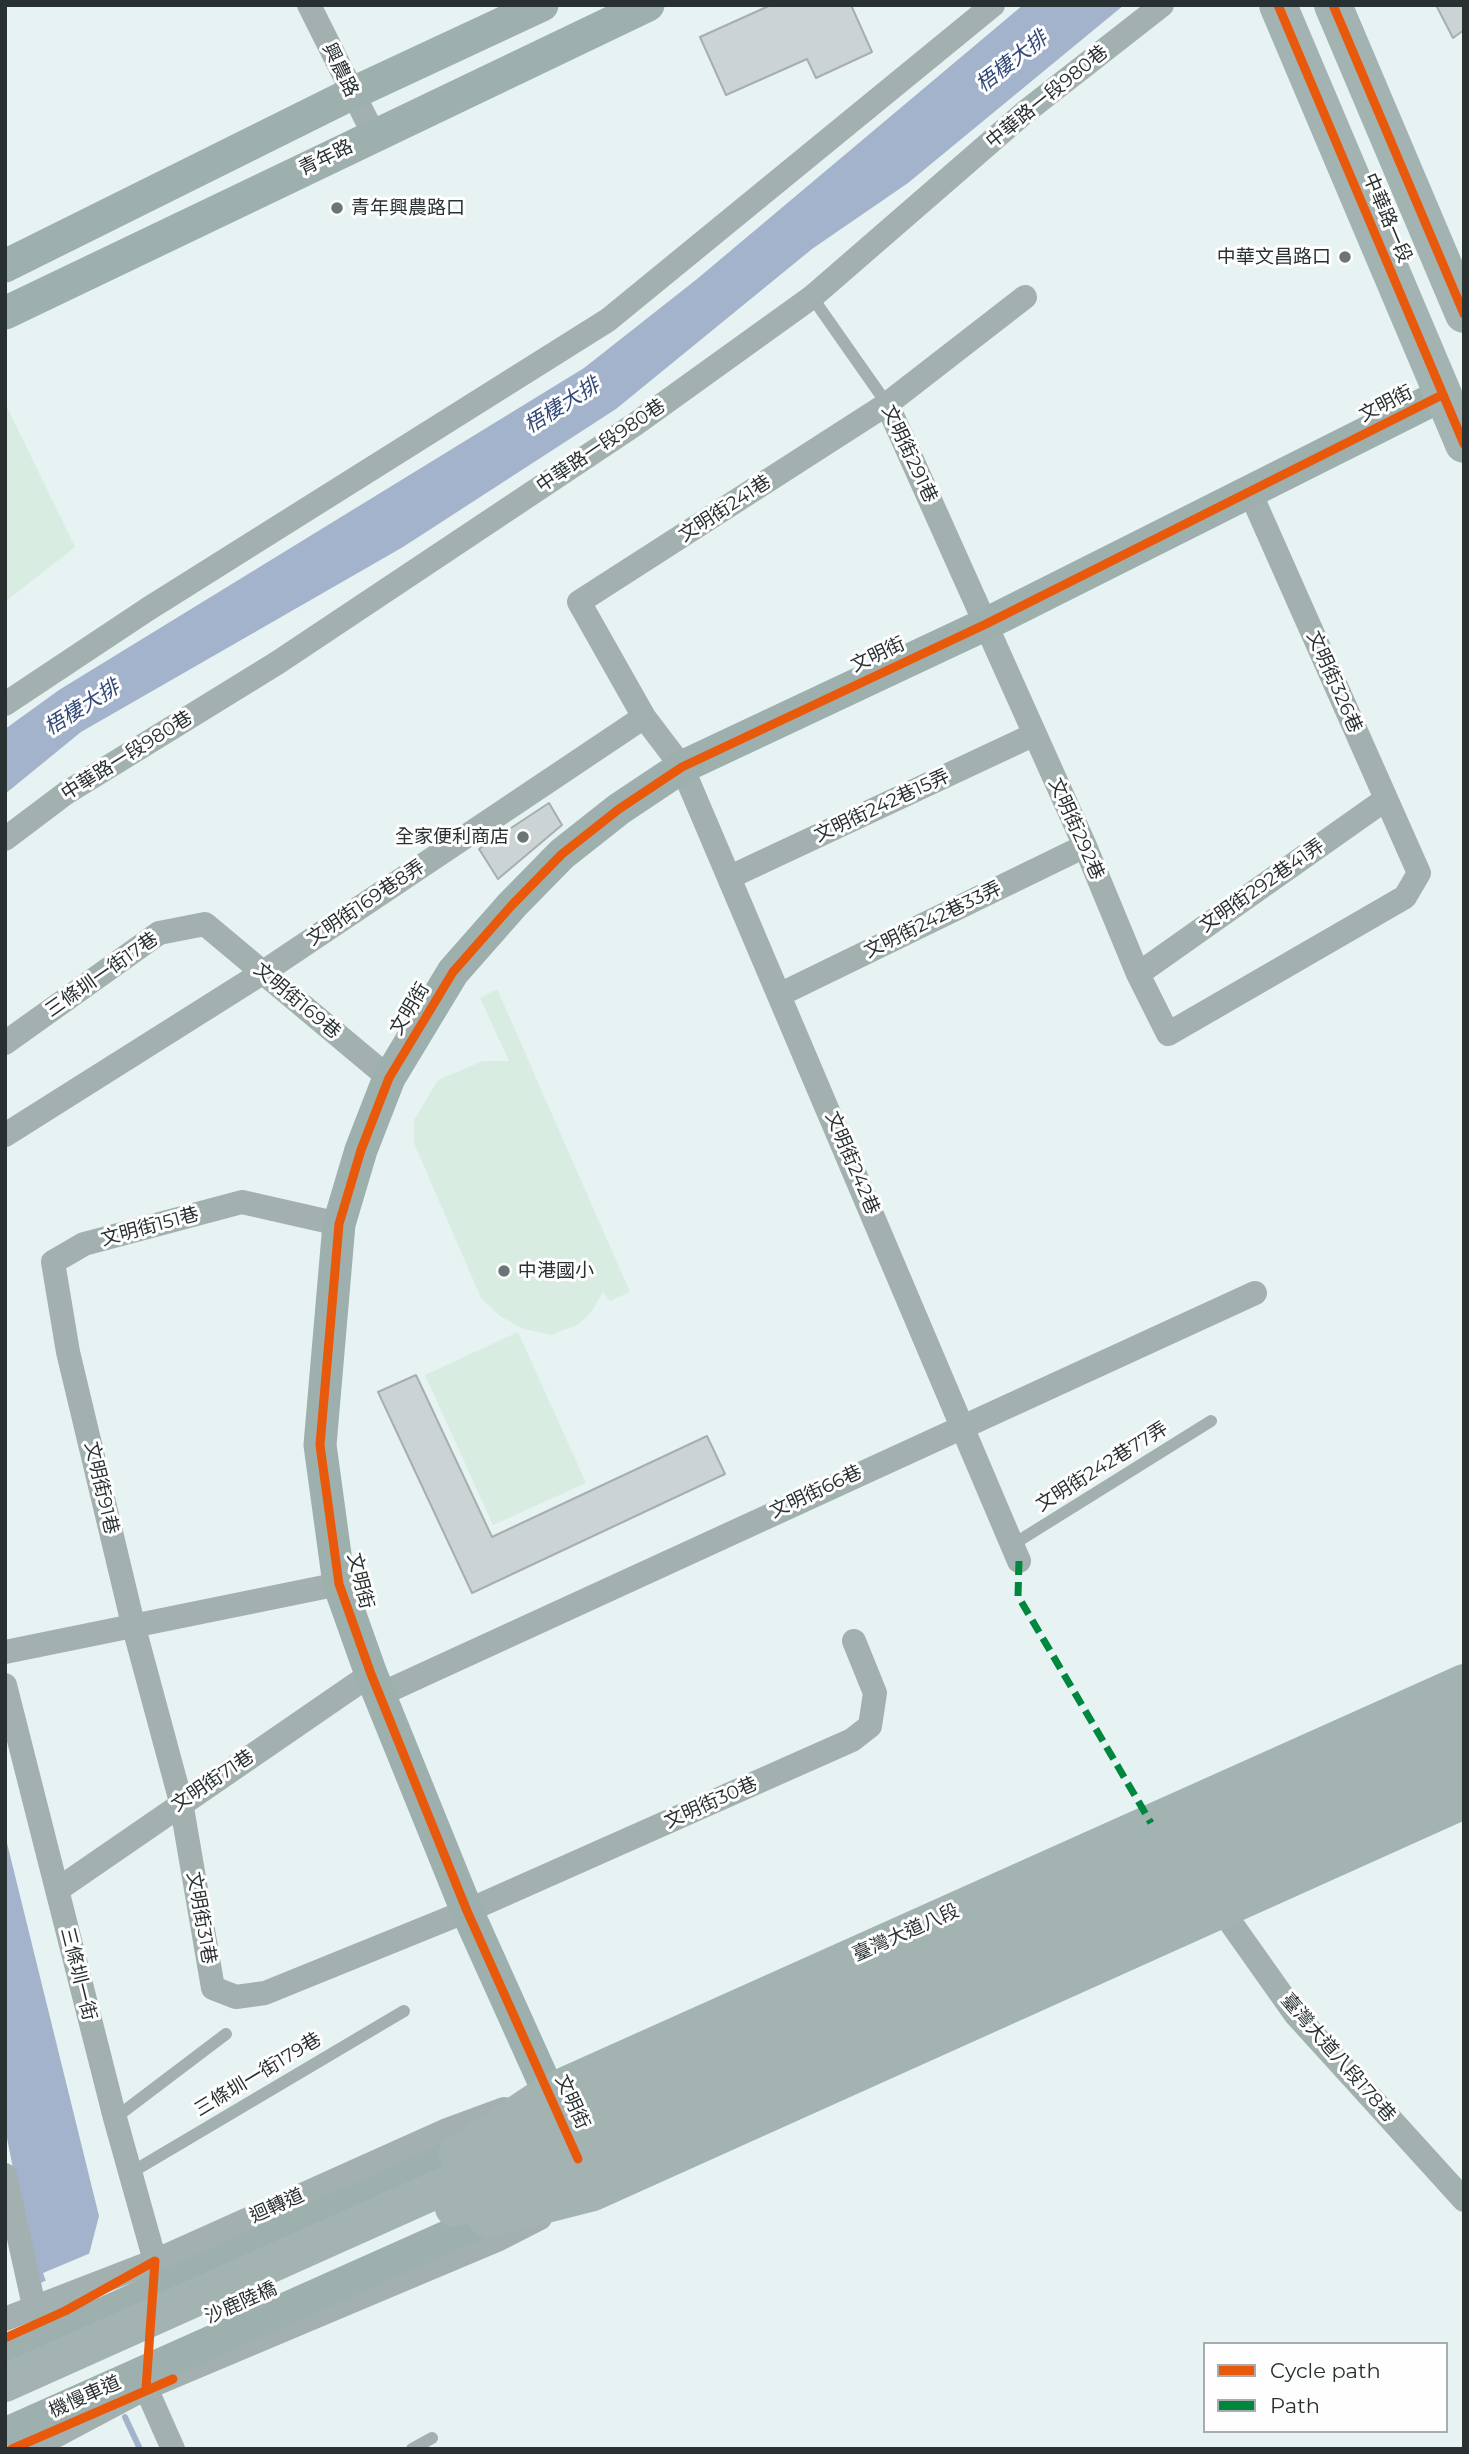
<!DOCTYPE html>
<meta charset="utf-8">
<style>
body{margin:0}
#map{position:relative;width:1469px;height:2454px;overflow:hidden;background:#e7f2f3;font-family:Montserrat,sans-serif}
canvas{display:block}
.frame{position:absolute;inset:0;border:7px solid #293031;pointer-events:none}
.legend{position:absolute;left:1203px;top:2342px;width:245px;height:91px;box-sizing:border-box;background:#fefefe;border:2px solid #a9acac;margin:0;padding:9px 12px;list-style:none;font-size:21px;color:#293031}
.legend li{display:flex;align-items:center;gap:14px;height:35px}
.legend b{width:35px;border:2px solid #a9acac}
</style>
<div id="map">
<canvas width="1469" height="2454"></canvas>
<div class="frame"></div>
<ul class="legend">
<li><b style="height:9px;background:#e8590c"></b>Cycle path</li>
<li><b style="height:9px;background:#00873e"></b>Path</li>
</ul>
</div>
<script>
const ctx = document.querySelector('canvas').getContext('2d');
ctx.lineJoin = 'round';
function fillPath(path, color) { ctx.fillStyle = color; ctx.fill(path, 'evenodd'); }
const toPath = rows => new Path2D(rows.map(r => 'M' + r).join(''));
function stroke(path, color, width, dash) { ctx.strokeStyle = color; ctx.lineWidth = width; ctx.lineCap = dash ? 'butt' : 'round'; ctx.setLineDash(dash || []); ctx.stroke(path); }
function write(font, color, halo, rows, align = 'center') {
  ctx.font = font + ' Montserrat,"Noto Sans TC",sans-serif'; ctx.lineWidth = 6; ctx.setLineDash([]); ctx.textBaseline = 'middle'; ctx.strokeStyle = halo; ctx.fillStyle = color; for (const [text, x, y, turn = 0] of rows) {
    ctx.save(); ctx.translate(x, y); ctx.rotate((+turn || 0) * Math.PI / 180); ctx.textAlign = isNaN(turn) ? turn : align; if (halo) ctx.strokeText(text, 0, 0); ctx.fillText(text, 0, 0); ctx.restore();
  }
}
fillPath(toPath([
 [5,403,75,547,5,602],
 [497,989,630,1292,610,1301,603,1292,592,1311,579,1324,551,1335,524,1329,500,1316,481,1298,414,1143,414,1120,438,1080,483,1061,509,1061,480,998],
 [518,1332,586,1483,493,1525,425,1375]
]), '#d9ece1');
fillPath(toPath([
 [1023,5,1124,5,908,183,812,249,616,409,403,547,81,732,5,794,5,729,59,690,584,368,697,279],
 [5,1835,99,2216,87,2262,36,2285,5,2128]
]), '#a4b3cc');
fillPath(toPath([
 [93,2252,89,2265,47,2284,43,2273]
]), '#e7f2f3');
stroke(toPath([
 [125,2417,140,2449]
]), '#a4b3cc', 6);
const building = toPath([
 [771,5,851,5,872,52,816,78,807,59,726,95,700,37,771,5],
 [1436,5,1464,5,1464,30,1453,38,1436,5],
 [549,803,562,825,498,879,479,849,549,803],
 [416,1375,492,1537,707,1436,725,1474,472,1593,378,1392,416,1375]
]);
fillPath(building, '#cbd3d5');
stroke(building, '#a7aeb0', 2);
stroke(toPath([
 [812,297,887,404],
 [1012,1545,1211,1421],
 [115,2118,226,2034],
 [132,2172,404,2011],
 [412,2449,432,2438]
]), '#a2b1af', 12);
stroke(toPath([
 [309,5,374,135],
 [887,404,1085,846,1138,974,1168,1034,1405,897,1419,873,1250,492],
 [5,704,148,609,608,320,993,5],
 [5,839,66,793,277,663,634,425,812,297,1024,113,1162,5],
 [730,877,1033,735],
 [1138,974,1386,799],
 [781,994,1085,846],
 [5,1043,159,933,205,924,389,1078],
 [5,1135,262,973,644,717],
 [339,1224,242,1202,84,1244,53,1262,68,1352,133,1624,181,1802,213,1988,236,1997,265,1993,467,1911,852,1740,870,1726,875,1693,854,1641],
 [1019,1561,682,767,644,717,579,602,887,404,1025,297],
 [5,1652,339,1584],
 [5,1685,115,2118,155,2261],
 [379,1695,1255,1293],
 [57,1890,371,1674],
 [1221,1909,1296,2015,1464,2200],
 [5,2175,34,2306],
 [5,2319,155,2261,447,2130,504,2109],
 [146,2388,173,2449],
 [31,2449,146,2388,497,2240,540,2218]
]), '#a2b1af', 24);
stroke(toPath([
 [5,266,351,94,542,5],
 [5,313,648,5],
 [549,2093,467,1911,371,1674,339,1584,320,1445,339,1224,361,1150,389,1078,453,972,512,905,562,854,619,809,682,767,986,624,1442,395],
 [5,2358,458,2154],
 [5,2434,487,2219]
]), '#9eb0ad', 33);
stroke(toPath([
 [1278,5,1464,444],
 [1333,5,1464,314],
 [458,2154,549,2093,1464,1683],
 [454,2208,578,2159,1464,1761],
 [487,2219,593,2192,1464,1800],
 [5,2383,467,2176,563,2126,1464,1722]
]), '#a3b3b2', 38);
stroke(toPath([
 [1019,1561,1018,1596,1151,1823]
]), '#00873e', 7, [14, 7]);
stroke(toPath([
 [1278,5,1464,444],
 [1333,5,1464,314],
 [578,2159,467,1911,371,1674,339,1584,320,1445,339,1224,361,1150,389,1078,453,972,512,905,562,854,619,809,682,767,986,624,1442,395],
 [5,2338,65,2311,155,2261],
 [146,2388,155,2261],
 [12,2449,173,2379]
]), '#e8590c', 9);
for (const [x, y, r, color] of [
 [337,208,7,"#6c7475"],
 [1345,257,7,"#6c7475"],
 [523,837,7,"#6c7475"],
 [504,1271,7,"#6c7475"]
]) { const dot = new Path2D(); dot.arc(x, y, r, 0, 2 * Math.PI); ctx.fillStyle = color; ctx.fill(dot); stroke(dot, '#fefefe', 2.5); }
write('19px', '#293031', '#fefefe', [
 ["興農路",340,70,64],
 ["中華路一段980巷",1047,97,-39],
 ["青年路",326,158,-26],
 ["中華路一段",1387,218,67],
 ["文明街",1386,404,-27],
 ["中華路一段980巷",601,446,-34],
 ["文明街291巷",909,454,65],
 ["文明街241巷",725,509,-33],
 ["文明街",878,655,-25],
 ["文明街326巷",1334,682,66],
 ["中華路一段980巷",127,756,-32],
 ["文明街242巷15弄",882,806,-25],
 ["文明街292巷",1076,829,66],
 ["文明街292巷41弄",1262,886,-35],
 ["文明街169巷8弄",366,903,-34],
 ["文明街242巷33弄",933,920,-26],
 ["三條圳一街17巷",102,975,-35],
 ["文明街169巷",297,1001,40],
 ["文明街",410,1009,-59],
 ["文明街242巷",852,1163,67],
 ["文明街151巷",150,1227,-15],
 ["文明街242巷77弄",1102,1467,-32],
 ["文明街91巷",101,1488,77],
 ["文明街66巷",816,1492,-25],
 ["文明街",360,1581,76],
 ["文明街71巷",213,1781,-34],
 ["文明街30巷",711,1803,-24],
 ["文明街31巷",201,1918,80],
 ["臺灣大道八段",906,1933,-24],
 ["三條圳一街",78,1974,76],
 ["臺灣大道八段178巷",1338,2058,49],
 ["三條圳一街179巷",258,2075,-31],
 ["文明街",572,2102,66],
 ["迴轉道",277,2206,-24],
 ["沙鹿陸橋",241,2303,-24],
 ["機慢車道",85,2397,-24]
]);
write('19px', '#293031', '#fefefe', [
 ["青年興農路口",351,208],
 ["中華文昌路口",1331,257,"right"],
 ["全家便利商店",509,837,"right"],
 ["中港國小",518,1271]
], 'left');
write('italic 21px', '#324879', '#fefefe', [
 ["梧棲大排",1012,62,-38],
 ["梧棲大排",562,406,-32],
 ["梧棲大排",82,708,-32]
]);
</script>
